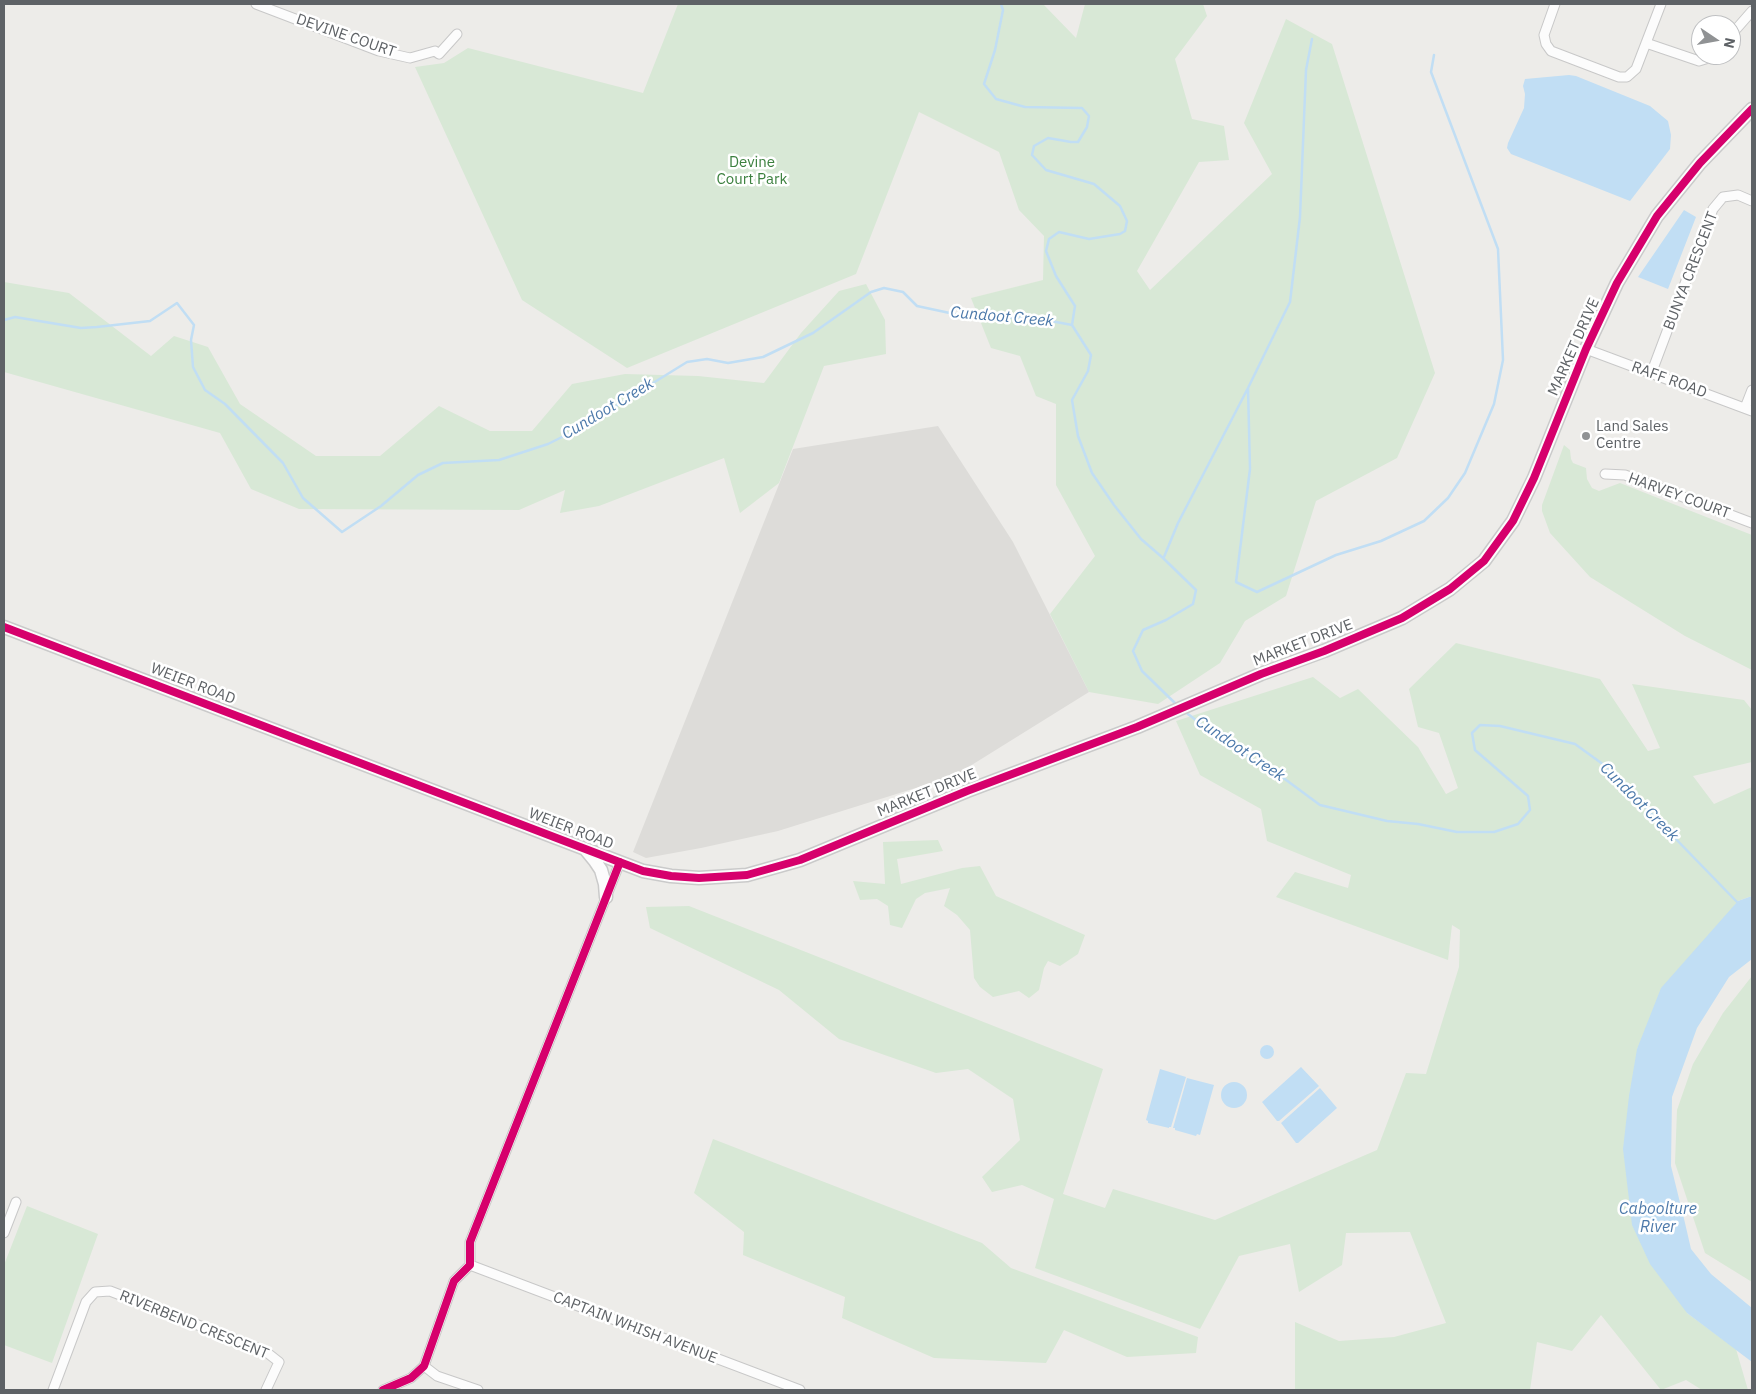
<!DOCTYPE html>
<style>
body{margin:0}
#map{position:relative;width:1756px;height:1394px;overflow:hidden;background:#edece9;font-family:"IBM Plex Sans",sans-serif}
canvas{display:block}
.frame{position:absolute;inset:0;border:5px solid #5e6266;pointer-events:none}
.north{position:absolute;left:1691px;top:15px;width:50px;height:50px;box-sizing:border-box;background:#fff;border:1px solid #bfc0c2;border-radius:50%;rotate:102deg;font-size:14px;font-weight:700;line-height:20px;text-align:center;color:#5e6266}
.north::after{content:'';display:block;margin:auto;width:18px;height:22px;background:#909294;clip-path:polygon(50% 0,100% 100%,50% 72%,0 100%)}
</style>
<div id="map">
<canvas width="1756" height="1394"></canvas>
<div class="frame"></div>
<div class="north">N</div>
</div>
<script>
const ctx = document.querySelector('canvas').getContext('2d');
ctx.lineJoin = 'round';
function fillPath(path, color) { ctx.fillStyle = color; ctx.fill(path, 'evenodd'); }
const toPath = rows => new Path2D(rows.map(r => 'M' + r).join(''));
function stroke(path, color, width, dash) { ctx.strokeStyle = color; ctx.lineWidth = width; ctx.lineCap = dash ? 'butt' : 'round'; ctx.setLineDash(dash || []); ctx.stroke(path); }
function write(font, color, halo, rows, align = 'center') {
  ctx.font = font + ' "IBM Plex Sans",sans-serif'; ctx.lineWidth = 5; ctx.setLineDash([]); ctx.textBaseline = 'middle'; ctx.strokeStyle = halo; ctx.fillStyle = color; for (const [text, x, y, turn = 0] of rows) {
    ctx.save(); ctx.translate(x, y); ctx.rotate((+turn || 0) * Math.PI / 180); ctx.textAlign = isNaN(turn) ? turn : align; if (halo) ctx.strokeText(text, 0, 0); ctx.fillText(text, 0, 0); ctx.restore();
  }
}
fillPath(toPath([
 [938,426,1013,542,1089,692,954,776,778,831,701,848,646,858,633,852,793,449]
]), '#dddcd9');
fillPath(toPath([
 [678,4,1043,4,1076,38,1085,4,1203,4,1207,16,1175,59,1192,119,1224,126,1229,160,1199,162,1137,271,1150,290,1272,174,1244,123,1286,19,1332,44,1435,373,1397,458,1316,501,1286,596,1245,621,1220,663,1158,704,1089,692,1050,614,1095,556,1056,485,1056,404,1036,396,1020,356,991,348,971,298,1043,280,1044,236,1019,210,999,152,919,112,856,274,627,368,522,300,415,67,444,63,468,48,643,93],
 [4,282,69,293,151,356,174,336,208,347,240,404,316,456,380,456,439,406,490,431,532,431,572,384,625,374,698,376,764,383,801,333,839,291,866,284,885,320,886,354,824,366,779,483,740,513,724,458,599,506,560,513,565,490,519,510,299,509,251,489,220,433,4,372],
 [1564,445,1570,450,1571,459,1573,463,1586,468,1587,479,1592,488,1599,491,1620,483,1752,535,1752,670,1685,636,1590,577,1550,533,1542,511,1542,505],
 [1456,643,1600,679,1648,751,1660,748,1632,684,1744,700,1752,710,1752,762,1693,776,1714,804,1752,787,1752,896,1738,901,1637,1049,1687,1313,1736,1349,1748,1390,1702,1390,1686,1380,1661,1390,1601,1315,1572,1351,1537,1342,1530,1390,1295,1390,1295,1322,1339,1341,1394,1337,1446,1323,1410,1232,1346,1233,1342,1265,1299,1292,1290,1244,1239,1256,1200,1329,1035,1268,1054,1199,1022,1185,992,1192,982,1177,1020,1140,1013,1099,968,1069,936,1073,839,1039,779,990,650,928,646,907,689,906,1103,1069,1063,1194,1105,1208,1113,1189,1215,1220,1377,1150,1406,1073,1426,1074,1459,967,1460,930,1452,925,1448,960,1276,897,1295,872,1348,888,1351,875,1267,841,1261,809,1200,775,1176,721,1313,677,1340,698,1358,689,1418,747,1446,794,1458,788,1439,733,1418,727,1409,689],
 [938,840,943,851,897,859,901,884,962,868,980,866,996,896,1085,935,1078,954,1060,966,1048,961,1044,968,1039,990,1029,998,1019,991,993,997,980,987,974,978,970,930,957,915,944,906,950,888,925,893,916,899,902,928,890,925,888,906,877,899,860,900,853,881,885,884,883,842],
 [1752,976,1752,1282,1705,1253,1675,1163,1677,1110,1693,1064,1723,1013],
 [713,1139,982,1243,1011,1268,1198,1337,1196,1353,1127,1357,1064,1330,1046,1363,934,1358,842,1318,845,1297,743,1255,744,1232,694,1193],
 [27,1206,98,1234,52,1363,4,1345,4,1265]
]), '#d8e8d6');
fillPath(toPath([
 [1569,75,1576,76,1650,106,1668,121,1671,135,1670,149,1630,201,1511,154,1507,148,1508,143,1524,108,1525,94,1523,86,1525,79],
 [1684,210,1696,217,1668,289,1638,277],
 [1752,896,1752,959,1729,977,1697,1028,1672,1097,1671,1166,1685,1223,1691,1249,1711,1274,1752,1308,1752,1362,1687,1313,1650,1264,1632,1225,1623,1149,1629,1096,1637,1049,1661,988,1738,901],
 '1260 1052a7 7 0 1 1 14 0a7 7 0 1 1-14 0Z',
 [1301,1067,1319,1086,1279,1121,1277,1121,1262,1102],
 [1160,1069,1186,1077,1171,1127,1169,1127,1169,1128,1148,1123,1148,1121,1146,1120],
 [1187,1078,1214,1085,1200,1135,1197,1134,1196,1136,1175,1130,1175,1128,1173,1128],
 '1221 1095a13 13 0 1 1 26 0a13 13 0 1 1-26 0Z',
 [1320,1088,1337,1108,1298,1143,1296,1143,1281,1123]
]), '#c1def4');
stroke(toPath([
 [1001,4,1003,10,995,50,984,84,996,99,1025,107,1082,108,1089,116,1087,127,1078,142,1071,142,1048,138,1034,146,1032,155,1046,170,1094,184,1120,206,1127,221,1125,231,1120,234,1089,239,1059,232,1049,239,1046,251,1056,276,1075,306,1072,325],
 [4,320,15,317,81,328,97,327,150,321,177,303,194,325,191,340,193,367,205,390,225,404,283,463,303,498,342,532,381,506,418,475,443,463,499,460,548,444,582,427,687,362,707,359,728,363,763,357,813,333,871,292,884,288,903,292,917,306,973,318,1030,317,1072,325,1091,355,1088,371,1072,400,1078,436,1092,473,1114,505,1141,539,1163,558,1196,590,1193,604,1166,620,1143,630,1133,651,1142,671,1178,706],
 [1248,388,1250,469,1236,582,1257,592,1336,555,1381,541,1424,521,1448,498,1465,473,1494,404,1503,360,1498,249,1431,72,1434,55],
 [1164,557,1178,523,1248,388,1290,302,1300,217,1306,70,1312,39],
 [1184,711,1230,746,1278,774,1320,805,1387,821,1418,824,1457,832,1494,832,1518,824,1530,810,1528,796,1475,750,1472,733,1480,725,1500,726,1575,744,1604,765,1738,903]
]), '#c1def4', 2.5);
const street = toPath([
 [256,4,379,51,410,58,435,51,439,54,457,34],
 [1555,4,1544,35,1546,44,1551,51,1619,77,1627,77,1636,69,1661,4],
 [1731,35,1752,11],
 [1646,43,1699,61,1712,57,1714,55],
 [1586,349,1752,411],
 [1651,374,1713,209,1723,197,1738,195,1752,201],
 [1745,408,1752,390],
 [1605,474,1625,475,1752,523],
 [4,1233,16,1202],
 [470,1265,800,1390],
 [424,1366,437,1376,478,1390],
 [53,1390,86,1302,95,1292,110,1291,265,1351,279,1362,266,1390],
 [383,1390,411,1378,424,1366,454,1281,470,1265,470,1242,620,862]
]);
const secondary = toPath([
 [4,627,643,871,671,876,699,878,747,875,800,860,967,791,1137,727,1261,674,1324,651,1402,618,1450,589,1484,561,1513,521,1534,478,1586,349,1617,283,1657,216,1700,163,1752,109],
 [586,850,595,861,601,870,605,884,606,897]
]);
stroke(street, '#c8c8c8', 11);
stroke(secondary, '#cacaca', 15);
stroke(street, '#fcfcfc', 9);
stroke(secondary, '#fcfcfc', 12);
stroke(toPath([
 [4,627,643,871,671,876,699,878,747,875,800,860,967,791,1137,727,1261,674,1324,651,1402,618,1450,589,1484,561,1513,521,1534,478,1586,349,1617,283,1657,216,1700,163,1752,109],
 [383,1390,411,1378,424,1366,454,1281,470,1265,470,1242,620,862]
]), '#d6006c', 8);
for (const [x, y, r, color] of [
 [1586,436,5,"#909294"]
]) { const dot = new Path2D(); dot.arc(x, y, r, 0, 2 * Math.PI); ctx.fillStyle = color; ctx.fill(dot); stroke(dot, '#fff', 2); }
write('15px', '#5e6266', '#fff', [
 ["DEVINE COURT",346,36,19],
 ["BUNYA CRESCENT",1691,271,-69],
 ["MARKET DRIVE",1574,347,-66],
 ["RAFF ROAD",1669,380,20],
 ["HARVEY COURT",1679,496,20],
 ["MARKET DRIVE",1303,643,-21],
 ["WEIER ROAD",193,684,21],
 ["MARKET DRIVE",927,793,-22],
 ["WEIER ROAD",571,829,21],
 ["RIVERBEND CRESCENT",194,1325,22],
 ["CAPTAIN WHISH AVENUE",635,1328,21]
]);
write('15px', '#3c803f', '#fff', [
 ["Devine",752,163],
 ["Court Park",752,180]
]);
write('15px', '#5e6266', '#fff', [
 ["Land Sales",1596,427],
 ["Centre",1596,444]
], 'left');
write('italic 16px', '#4c79aa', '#fff', [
 ["Cundoot Creek",1002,317,5],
 ["Cundoot Creek",608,409,-31],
 ["Cundoot Creek",1240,749,34],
 ["Cundoot Creek",1639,802,45],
 ["Caboolture",1658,1209],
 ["River",1658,1227]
]);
</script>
